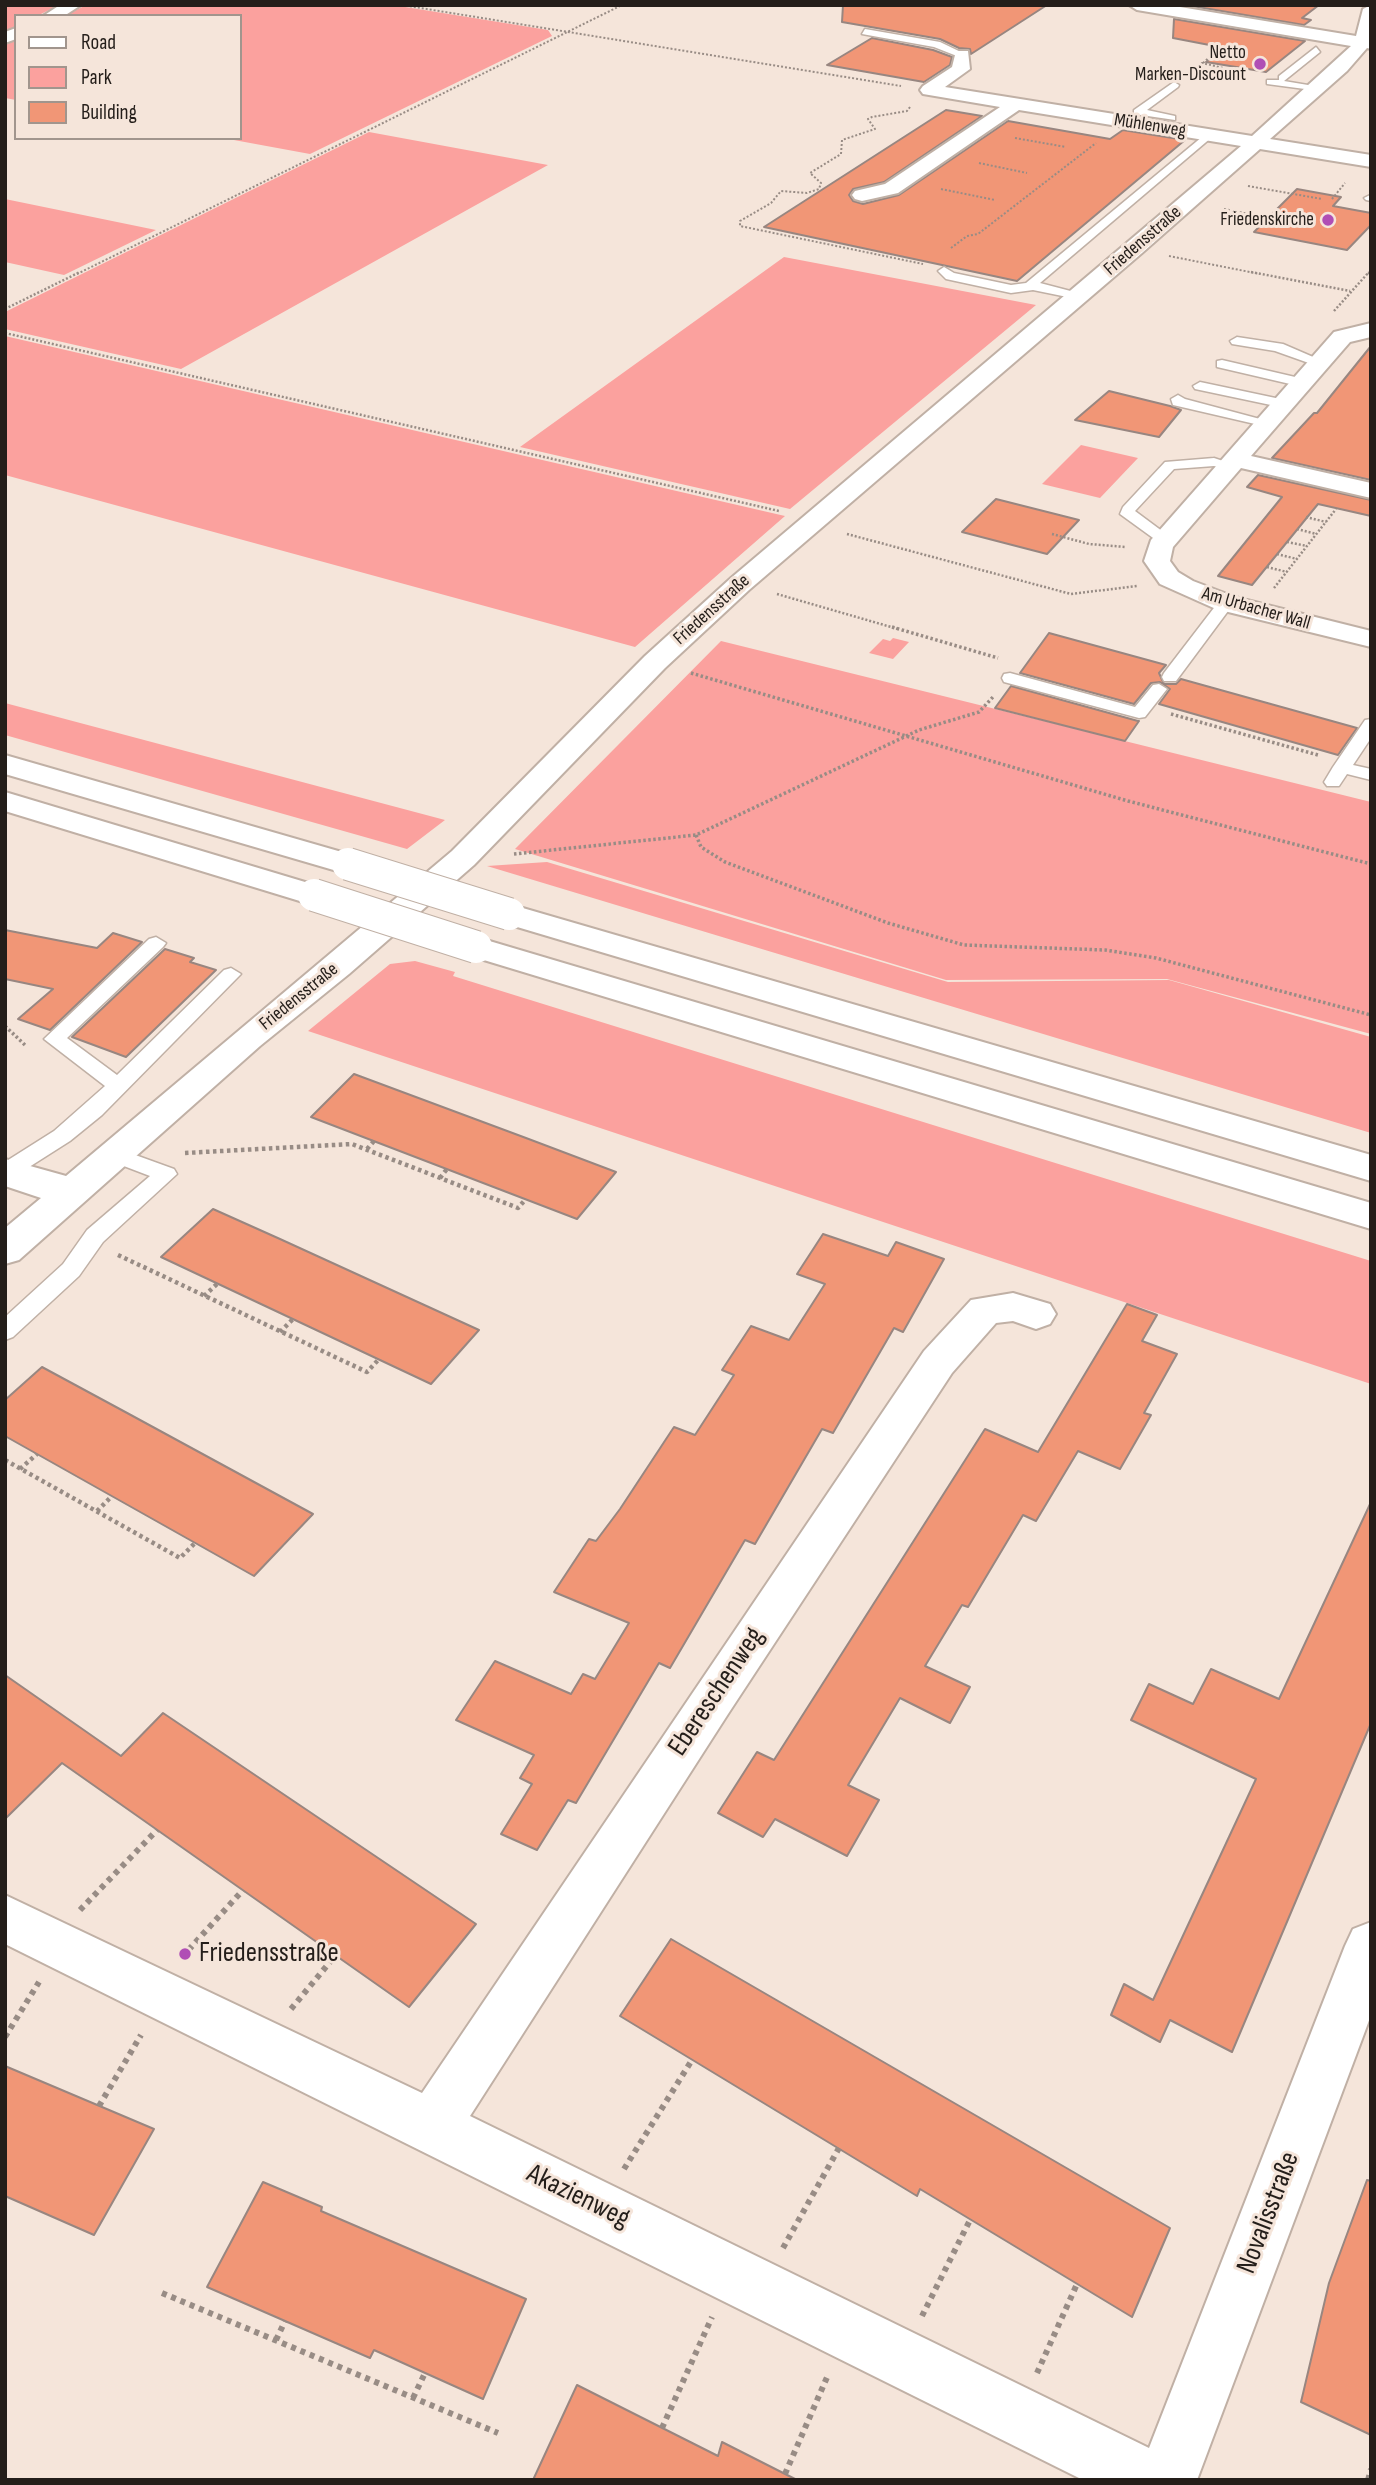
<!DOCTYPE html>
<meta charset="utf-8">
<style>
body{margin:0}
#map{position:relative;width:1376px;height:2485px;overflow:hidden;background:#f5e5da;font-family:"Sofia Sans Condensed",sans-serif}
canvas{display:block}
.frame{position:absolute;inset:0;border:7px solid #241e1a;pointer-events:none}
.legend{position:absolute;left:14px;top:14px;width:228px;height:126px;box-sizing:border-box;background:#f5e5da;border:2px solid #a1958d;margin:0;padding:9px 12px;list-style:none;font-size:21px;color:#241e1a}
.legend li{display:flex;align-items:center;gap:14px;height:35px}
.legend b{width:35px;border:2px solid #a1958d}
</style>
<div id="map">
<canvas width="1376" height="2485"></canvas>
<div class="frame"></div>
<ul class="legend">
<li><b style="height:9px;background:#fff"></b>Road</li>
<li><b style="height:19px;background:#fba19e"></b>Park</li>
<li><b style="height:19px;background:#f19676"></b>Building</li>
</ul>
</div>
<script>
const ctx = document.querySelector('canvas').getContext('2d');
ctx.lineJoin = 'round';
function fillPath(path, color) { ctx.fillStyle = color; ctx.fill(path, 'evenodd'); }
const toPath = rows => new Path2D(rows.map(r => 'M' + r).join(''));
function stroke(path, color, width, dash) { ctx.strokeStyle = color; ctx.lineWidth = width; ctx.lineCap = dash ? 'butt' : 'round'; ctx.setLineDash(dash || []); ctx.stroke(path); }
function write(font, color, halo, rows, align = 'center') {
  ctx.font = font + ' "Sofia Sans Condensed",sans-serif'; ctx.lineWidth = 6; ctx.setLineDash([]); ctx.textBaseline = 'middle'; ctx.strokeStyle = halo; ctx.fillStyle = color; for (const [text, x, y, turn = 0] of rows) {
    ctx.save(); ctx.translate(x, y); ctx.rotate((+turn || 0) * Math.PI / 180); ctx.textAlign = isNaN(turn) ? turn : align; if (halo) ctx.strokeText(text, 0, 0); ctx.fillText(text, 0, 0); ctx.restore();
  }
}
fillPath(toPath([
 [5,5,59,5,37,16,16,16,16,26,5,31],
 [86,5,393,5,548,30,552,36,310,154,223,138,240,138,240,16,65,16],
 [16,40,16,100,5,98,5,45],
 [369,132,548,165,181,369,5,329,5,312],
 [5,199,156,230,64,275,5,262],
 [784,257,1036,305,790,509,520,447],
 [5,336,785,516,635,647,5,475],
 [1081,445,1138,458,1100,498,1042,484],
 [893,638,909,642,893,659,869,653,883,639,890,641],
 [721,641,1371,802,1371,1034,1167,979,946,980,515,849],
 [5,703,445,820,407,849,5,735],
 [547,862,948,982,1169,980,1371,1037,1371,1133,487,866],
 [415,961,455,972,453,976,1371,1261,1371,1384,308,1031,390,964]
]), '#fba19e');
const building = toPath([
 [843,5,1047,5,971,54,970,49,959,48,940,39,842,22,843,5],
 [1186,5,1319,5,1302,18,1311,20,1304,25,1186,5],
 [1174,19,1305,41,1266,72,1206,62,1225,48,1173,38,1174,19],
 [872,38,933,50,952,57,950,65,924,82,827,65,872,38],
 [946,110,982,116,884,182,853,189,849,195,853,201,863,204,899,195,1008,121,1110,139,1123,130,1185,140,1017,281,764,227,946,110],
 [1297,189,1341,197,1333,206,1371,213,1371,225,1347,250,1254,232,1297,189],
 [1371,346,1371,480,1272,458,1314,413,1317,413,1371,346],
 [1109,391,1170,406,1181,410,1159,437,1075,420,1109,391],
 [1258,475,1371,500,1371,516,1318,504,1252,585,1218,576,1282,497,1247,487,1258,475],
 [996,499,1079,520,1047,554,962,532,996,499],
 [1049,633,1166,665,1159,673,1164,684,1176,684,1181,679,1357,728,1338,755,1159,704,1170,689,1160,682,1151,683,1134,704,1020,673,1049,633],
 [1011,686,1138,721,1139,721,1125,741,995,708,1011,686],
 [5,930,97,948,113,933,142,942,50,1030,18,1019,53,989,5,979,5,930],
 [165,949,194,958,190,962,216,970,126,1057,72,1037,165,949],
 [354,1074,526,1138,616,1172,577,1219,311,1117,354,1074],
 [213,1209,280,1239,479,1330,431,1384,161,1257,213,1209],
 [823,1234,888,1256,896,1242,944,1259,903,1332,894,1328,833,1433,822,1429,755,1544,745,1540,670,1668,659,1663,576,1803,568,1800,537,1850,501,1834,532,1784,520,1778,534,1755,456,1720,495,1661,571,1694,583,1674,595,1679,629,1623,554,1592,589,1539,596,1541,620,1509,674,1427,695,1435,734,1375,722,1370,751,1326,789,1340,825,1284,797,1274,823,1234],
 [1127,1304,1157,1315,1142,1341,1177,1354,1144,1413,1151,1415,1120,1469,1078,1451,1036,1521,1023,1515,968,1607,962,1605,925,1666,970,1687,950,1723,900,1698,848,1785,879,1800,847,1856,775,1819,763,1837,718,1813,757,1752,774,1760,985,1429,1038,1452,1127,1304],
 [42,1367,129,1414,313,1514,254,1576,5,1436,5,1400,42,1367],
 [1371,1502,1371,1723,1232,2052,1170,2020,1160,2042,1111,2015,1124,1984,1153,2000,1256,1779,1131,1720,1149,1684,1193,1704,1211,1669,1279,1699,1371,1502],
 [5,1675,121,1756,163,1713,476,1924,409,2007,62,1763,5,1819,5,1675],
 [671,1939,1170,2228,1132,2317,920,2189,917,2196,620,2016,671,1939],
 [5,2066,154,2129,94,2235,5,2196,5,2066],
 [1367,2180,1371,2181,1371,2435,1301,2402,1329,2283,1367,2180],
 [263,2182,322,2207,321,2211,526,2299,483,2399,374,2350,370,2358,207,2287,263,2182],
 [577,2385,718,2456,722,2442,797,2480,533,2480,577,2385]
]);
fillPath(building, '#f19676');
stroke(building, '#988680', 2);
const lane = toPath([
 [865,29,940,42,967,55,962,58,934,47,862,34,865,29],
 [1316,47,1320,52,1284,81,1320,87,1320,91,1267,84,1267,80,1279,80,1279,76,1316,47],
 [1174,82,1179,85,1178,87,1147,110,1175,116,1175,120,1134,114,1134,110,1174,82],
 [1208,132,1213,135,1212,137,1040,283,1082,294,1082,300,1033,290,1011,293,946,279,938,271,944,267,954,273,1011,285,1026,283,1208,132],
 [1370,195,1371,201,1366,200,1364,198,1370,195],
 [1237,337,1283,344,1327,363,1320,367,1275,351,1232,344,1230,341,1237,337],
 [1222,360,1308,380,1310,383,1303,387,1217,367,1217,361,1222,360],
 [1200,382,1285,400,1292,404,1285,408,1195,389,1193,386,1200,382],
 [1178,395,1185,399,1275,423,1268,427,1173,405,1171,399,1178,395],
 [1214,458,1238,466,1231,470,1214,466,1174,469,1135,511,1170,537,1170,543,1160,543,1120,514,1123,507,1165,462,1214,458],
 [1226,598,1234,603,1176,681,1164,681,1162,677,1164,673,1220,600,1226,598],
 [1010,673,1135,707,1153,685,1159,684,1167,689,1145,717,1139,718,1004,682,1002,678,1004,674,1010,673],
 [1371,719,1371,738,1353,765,1371,769,1371,780,1347,774,1339,786,1327,786,1324,782,1333,767,1365,720,1371,719],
 [156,937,166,943,163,947,67,1038,117,1075,224,970,231,968,241,974,102,1115,70,1141,15,1176,5,1178,5,1162,54,1131,105,1086,44,1039,149,939,156,937],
 [116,1148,174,1169,177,1174,103,1242,79,1276,13,1337,5,1340,5,1317,63,1264,87,1230,150,1176,108,1160,105,1155,108,1150,116,1148]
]);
const street = toPath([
 [60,5,81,5,64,16,43,16,60,5],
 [1129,5,1168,5,1356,36,1363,9,1371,5,1371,49,1367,48,1347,71,1270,139,1371,155,1371,167,1260,149,1142,253,749,590,665,668,474,865,349,974,260,1046,19,1260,5,1264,5,1228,41,1198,5,1186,5,1159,66,1176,452,851,645,656,731,578,1241,146,1019,110,898,193,862,201,855,199,852,195,855,191,885,184,1000,107,923,94,920,90,923,86,952,67,956,51,968,51,970,69,945,87,1252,136,1351,46,1137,10,1129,5],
 [16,28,16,39,5,43,5,32,16,28],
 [1371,323,1371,337,1350,342,1251,456,1371,483,1371,498,1241,468,1173,547,1170,561,1178,572,1193,581,1235,597,1371,631,1371,647,1216,609,1160,584,1144,561,1151,540,1334,332,1371,323],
 [1013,1293,1050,1304,1056,1314,1050,1324,1036,1329,1013,1321,996,1323,952,1373,728,1714,470,2116,1149,2448,1345,1946,1353,1929,1371,1922,1371,2015,1197,2480,1083,2480,5,1944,5,1895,422,2093,924,1351,971,1300,1013,1293]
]);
const highway = toPath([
 [5,755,359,857,364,864,359,871,348,874,337,871,5,774,5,755],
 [5,792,325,888,330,895,325,902,314,905,303,902,5,811,5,792],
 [509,904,1371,1155,1371,1181,497,921,493,914,497,907,509,904],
 [476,937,1371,1203,1371,1229,464,954,459,947,464,940,476,937]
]);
stroke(lane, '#c0b0a5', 3);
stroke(street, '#c0b0a5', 4);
stroke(highway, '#c0b0a5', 4);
stroke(toPath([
 [402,5,901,86],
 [1203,63,1220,48],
 [1192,71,1202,63,1232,70],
 [910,107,907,111,872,117,868,119,875,129,842,140,841,154,810,173,821,183,819,189,807,193,781,191,771,203,740,221,740,226,923,264],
 [1015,138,1066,147],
 [979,163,1027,173],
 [1248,186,1322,199],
 [941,189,995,200],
 [1332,199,1345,183],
 [1224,209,1249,214,1242,221,1262,225],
 [951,248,967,236,978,234,1096,143],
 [1169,256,1260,274],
 [77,274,622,5],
 [1368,274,1371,270]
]), '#988c85', 2, [2, 2]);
stroke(toPath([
 [1251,272,1350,291],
 [5,309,80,272],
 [1334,311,1369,272],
 [5,333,779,511],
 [1306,517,1326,522],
 [1297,529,1316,534],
 [847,534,1071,594,1137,586],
 [1052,534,1089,544,1126,547],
 [1287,542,1307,546],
 [1277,554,1297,559],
 [1267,567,1287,572],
 [1274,588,1336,509],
 [777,594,898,629]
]), '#988c85', 2.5, [2, 2]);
stroke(toPath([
 [892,627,998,658],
 [691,673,1128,801,1371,864],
 [1171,714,1318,755],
 [696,835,701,847,725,862,888,923,964,945,1105,950,1156,958,1371,1015],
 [514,854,696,835,919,730,979,712,993,697],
 [5,1026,25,1045]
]), '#988c85', 3.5, [2.5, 2.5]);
stroke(toPath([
 [367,1149,374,1141],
 [185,1153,352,1144,518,1208,525,1200],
 [440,1178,447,1169],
 [118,1255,367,1372,379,1359],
 [204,1296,217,1284],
 [280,1332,293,1319],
 [5,1460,180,1558,195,1543],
 [20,1469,37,1454],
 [97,1511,112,1496]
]), '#988c85', 4.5, [3.5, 3.5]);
stroke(toPath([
 [80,1910,157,1830],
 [182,1957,243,1890],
 [291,2009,335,1956],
 [5,2037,39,1982],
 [99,2106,141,2035],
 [624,2169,692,2060],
 [783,2248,839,2148],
 [162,2293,498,2433],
 [922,2316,970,2220],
 [276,2340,285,2321],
 [1037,2373,1077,2284],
 [413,2398,425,2373],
 [662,2428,712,2317],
 [785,2474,828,2375],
 [1368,2480,1371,2469]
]), '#988c85', 6, [5, 5]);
fillPath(lane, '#fff');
fillPath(street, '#fff');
fillPath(highway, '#fff');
const highwayBridge = toPath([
 [348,864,509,914],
 [314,895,476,947]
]);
stroke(highwayBridge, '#c0b0a5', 34, []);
stroke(highwayBridge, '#fff', 32);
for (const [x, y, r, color] of [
 [1260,64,7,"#b04eb5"],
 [1328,220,7,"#b04eb5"],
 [185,1954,7,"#b04eb5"]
]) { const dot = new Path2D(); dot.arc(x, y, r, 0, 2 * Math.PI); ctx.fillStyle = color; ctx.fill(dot); stroke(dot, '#f5e5da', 2.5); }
write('19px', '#241e1a', '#f5e5da', [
 ["Netto",1246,53],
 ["Marken-Discount",1246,75],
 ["Friedenskirche",1314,220]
], 'right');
write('19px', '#241e1a', '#f5e5da', [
 ["Mühlenweg",1150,126,9],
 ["Friedensstraße",1143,241,-41],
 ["Am Urbacher Wall",1256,609,16],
 ["Friedensstraße",712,610,-42],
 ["Friedensstraße",299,997,-39]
]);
write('28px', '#241e1a', '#f5e5da', [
 ["Ebereschenweg",717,1692,-56],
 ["Akazienweg",578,2197,26],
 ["Novalisstraße",1269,2213,-69]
]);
write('28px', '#241e1a', '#f5e5da', [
 ["Friedensstraße",199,1954]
], 'left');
</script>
